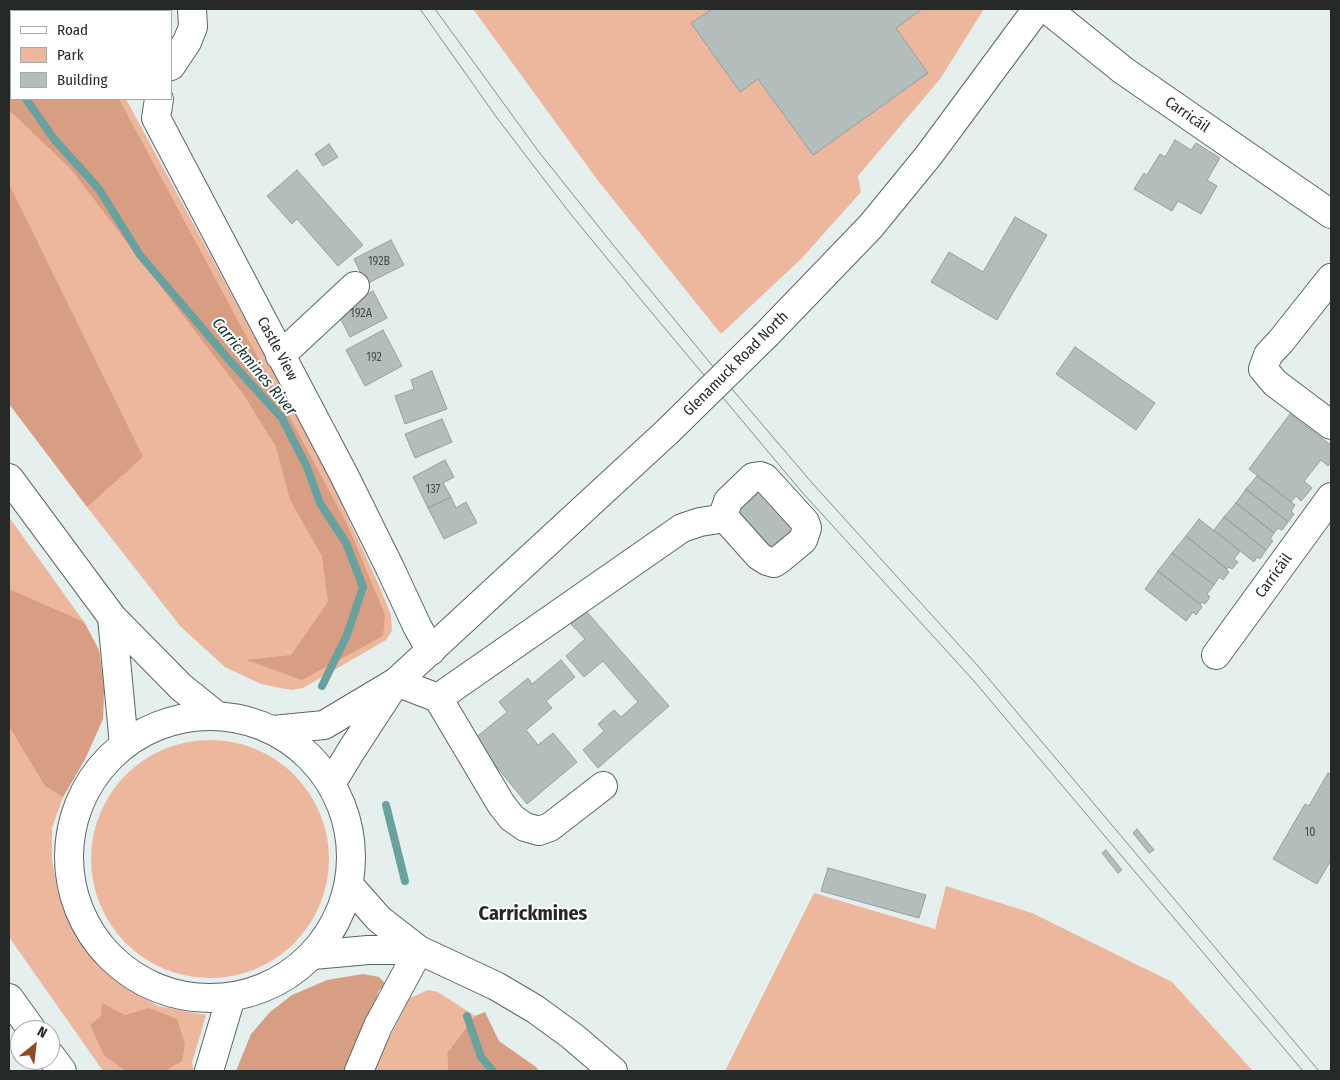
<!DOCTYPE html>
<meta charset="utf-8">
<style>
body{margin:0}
#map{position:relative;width:1340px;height:1080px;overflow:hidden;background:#e4efee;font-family:"Fira Sans Condensed",sans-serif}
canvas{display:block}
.frame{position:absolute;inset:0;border:10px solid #252928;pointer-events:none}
.legend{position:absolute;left:10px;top:10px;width:162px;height:90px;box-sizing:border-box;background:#fff;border:1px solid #a8a9a9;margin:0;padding:6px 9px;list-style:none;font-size:15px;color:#252928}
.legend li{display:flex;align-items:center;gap:10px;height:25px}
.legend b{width:25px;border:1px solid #a8a9a9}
.north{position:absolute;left:10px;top:1020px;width:50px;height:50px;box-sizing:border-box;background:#fff;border:1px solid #a8a9a9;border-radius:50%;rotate:29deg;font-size:14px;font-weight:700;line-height:20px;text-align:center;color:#252928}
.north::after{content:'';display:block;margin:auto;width:18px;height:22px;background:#914a25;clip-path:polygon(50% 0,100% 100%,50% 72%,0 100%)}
</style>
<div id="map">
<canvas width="1340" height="1080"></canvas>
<div class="frame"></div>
<ul class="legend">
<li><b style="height:6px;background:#fff"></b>Road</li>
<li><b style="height:14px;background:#edb79e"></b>Park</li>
<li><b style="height:14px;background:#b3bdbc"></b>Building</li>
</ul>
<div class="north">N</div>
</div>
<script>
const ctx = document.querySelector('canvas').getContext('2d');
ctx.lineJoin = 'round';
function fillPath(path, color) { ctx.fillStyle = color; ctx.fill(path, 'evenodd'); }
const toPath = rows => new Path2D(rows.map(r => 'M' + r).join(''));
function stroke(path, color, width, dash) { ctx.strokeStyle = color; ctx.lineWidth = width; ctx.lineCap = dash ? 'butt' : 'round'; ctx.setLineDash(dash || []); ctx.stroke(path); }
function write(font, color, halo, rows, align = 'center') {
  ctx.font = font + ' "Fira Sans Condensed",sans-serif'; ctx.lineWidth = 4; ctx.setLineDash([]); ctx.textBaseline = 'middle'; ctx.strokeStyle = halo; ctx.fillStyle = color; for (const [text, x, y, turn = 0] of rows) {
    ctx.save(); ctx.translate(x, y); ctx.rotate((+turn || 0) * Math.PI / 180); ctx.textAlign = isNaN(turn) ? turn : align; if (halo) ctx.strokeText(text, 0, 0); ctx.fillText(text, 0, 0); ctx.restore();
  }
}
fillPath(toPath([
 [9,9,44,9,46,11,11,11,11,99,126,99,323,464,378,583,391,615,392,631,386,640,303,688,291,690,261,684,225,667,181,627,87,507,136,454,9,205],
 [473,9,984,9,940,79,858,176,861,192,801,259,721,334,599,182],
 [9,517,84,622,99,650,104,688,103,719,85,759,63,797,52,828,52,859,57,888,65,914,83,944,115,981,158,1006,206,1015,192,1063,194,1071,103,1071,9,937],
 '91 859a119 119 0 1 1 238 0a119 119 0 1 1-238 0Z',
 [946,886,1032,913,1172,982,1253,1071,725,1071,814,893,935,929],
 [428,990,438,992,475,1016,447,1053,448,1071,372,1071,410,998]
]), '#edb79e');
fillPath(toPath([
 [9,9,36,9,38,11,11,11,11,99,119,99,347,524,385,615,383,636,302,680,246,660,291,655,328,602,322,556,290,500,276,447,244,395,70,168,9,110],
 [9,184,143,457,87,507,9,404],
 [9,589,84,622,99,650,104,688,103,719,85,759,63,797,45,786,9,726],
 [363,974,379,977,387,985,379,990,366,1026,347,1071,236,1071,251,1034,270,1012,292,995,327,980],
 [102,1003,125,1015,149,1008,177,1019,185,1044,182,1061,165,1071,125,1071,104,1055,90,1025,101,1016],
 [485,1012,499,1041,536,1067,539,1071,448,1071,447,1053,475,1016]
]), '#d79e83');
stroke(toPath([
 [9,79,11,81],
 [26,99,54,139,99,189,140,255,231,362,282,418,307,467,320,503,346,543,363,587,347,635,322,686],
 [386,805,405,881],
 [467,1016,481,1057,493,1071]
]), '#69a19e', 8);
const building = toPath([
 [712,9,922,9,896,28,928,73,813,155,758,79,740,92,691,23,712,9],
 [1175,140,1191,150,1196,143,1220,158,1207,180,1217,186,1201,214,1178,201,1172,211,1134,189,1144,173,1147,175,1160,154,1165,157,1175,140],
 [329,144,338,157,323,166,315,154,329,144],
 [297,170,363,245,338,266,297,219,292,224,267,196,297,170],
 [1015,217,1047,235,997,320,931,282,949,252,983,272,1015,217],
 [391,240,404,265,366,284,354,259,391,240],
 [373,291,387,318,350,337,336,310,373,291],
 [383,330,402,366,365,386,346,350,383,330],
 [1075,347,1155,403,1136,430,1056,374,1075,347],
 [432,371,447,409,405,424,395,396,414,389,411,380,432,371],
 [1290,414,1331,445,1331,462,1328,466,1321,460,1304,481,1312,488,1301,501,1296,496,1291,502,1249,469,1290,414],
 [442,419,452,442,415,458,405,434,442,419],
 [445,460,454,477,443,483,451,497,428,508,413,477,445,460],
 [1257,476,1295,505,1291,511,1294,514,1288,522,1246,489,1257,476],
 [760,483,797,526,770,549,733,506,760,483],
 [1246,489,1288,522,1282,530,1278,528,1274,533,1236,503,1246,489],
 [451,497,456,508,466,502,477,523,444,539,428,508,451,497],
 [1236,503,1274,533,1270,539,1273,541,1266,550,1224,517,1236,503],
 [1224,517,1266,550,1260,559,1257,557,1254,562,1214,530,1224,517],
 [1199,519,1240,551,1234,559,1238,562,1232,569,1229,567,1227,569,1186,536,1199,519],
 [1186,536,1227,569,1226,570,1229,572,1223,580,1219,577,1214,585,1172,553,1186,536],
 [1172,553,1214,585,1207,594,1210,597,1205,604,1202,602,1200,604,1158,571,1172,553],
 [1158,571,1200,604,1202,607,1196,615,1193,612,1186,621,1145,589,1158,571],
 [586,611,669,706,598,768,583,750,604,731,598,724,614,710,621,717,638,702,603,661,584,677,566,656,585,639,571,624,586,611],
 [561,660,575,677,546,701,552,708,526,730,538,745,553,733,577,762,527,804,474,739,507,712,499,702,528,678,532,684,561,660],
 [1328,773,1331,775,1331,860,1317,884,1273,859,1305,804,1309,806,1328,773],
 [1137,829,1154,850,1149,853,1133,833,1137,829],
 [1106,850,1122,870,1118,873,1102,853,1106,850],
 [828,868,926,895,919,918,821,891,828,868]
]);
fillPath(building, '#b3bdbc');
stroke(building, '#969f9f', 1);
const minor = toPath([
 [1047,9,1124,71,1331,214],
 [171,66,187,42,193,27,192,9],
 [159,99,156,118,343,473,390,568,417,626,431,651],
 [1331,278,1281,341,1268,355,1263,369,1275,383,1331,425],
 [280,356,355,286],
 [1216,655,1331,497],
 [396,682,438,698,682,528,700,522,725,518,759,556,767,561,774,563,780,559,803,540,807,528,805,522,765,478,760,476,753,477,728,501,724,513,725,518],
 [438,698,501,804,512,818,525,827,539,831,550,827,603,786],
 [349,885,379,919,419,950,496,986,535,1009,572,1036,613,1071],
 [313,955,368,950,419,950],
 [359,1071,378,1026,419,950]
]);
const major = toPath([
 [767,334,871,226,929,155,1037,9],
 [9,478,112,617,181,687,217,716],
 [112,617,124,745],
 '69 857a141 141 0 1 1 282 0a141 141 0 1 1-282 0Z',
 [273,730,324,725,396,682,667,432],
 [331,784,351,751,392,688]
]);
const highway = toPath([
 [9,998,32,1030],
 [50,1055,62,1071],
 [209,1071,231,997]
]);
stroke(minor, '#5c6564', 30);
stroke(major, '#5c6564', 30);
stroke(highway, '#5c6564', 30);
stroke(minor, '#fff', 28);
stroke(major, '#fff', 28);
stroke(highway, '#fff', 28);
stroke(toPath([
 [420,9,497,118,569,212,637,295,801,491,974,681,1303,1071],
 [435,9,539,152,614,246,720,375,813,484,978,666,1319,1071]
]), '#858c8b', 1);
const majorBridge = toPath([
 [667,432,767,334]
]);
stroke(majorBridge, '#5c6564', 30, []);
stroke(majorBridge, '#fff', 28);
write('12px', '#484e4d', null, [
 ["192B",379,262],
 ["192A",361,314],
 ["192",374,358],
 ["137",433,490],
 ["10",1310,833]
]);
write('15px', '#252928', '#fff', [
 ["Carricáil",1187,115,35],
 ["Castle View",277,349,62],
 ["Glenamuck Road North",736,364,-45],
 ["Carricáil",1274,576,-54]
]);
write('italic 16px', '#0c3432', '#fff', [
 ["Carrickmines River",254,367,50]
]);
write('bold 20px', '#252928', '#fff', [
 ["Carrickmines",533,914]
]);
</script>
